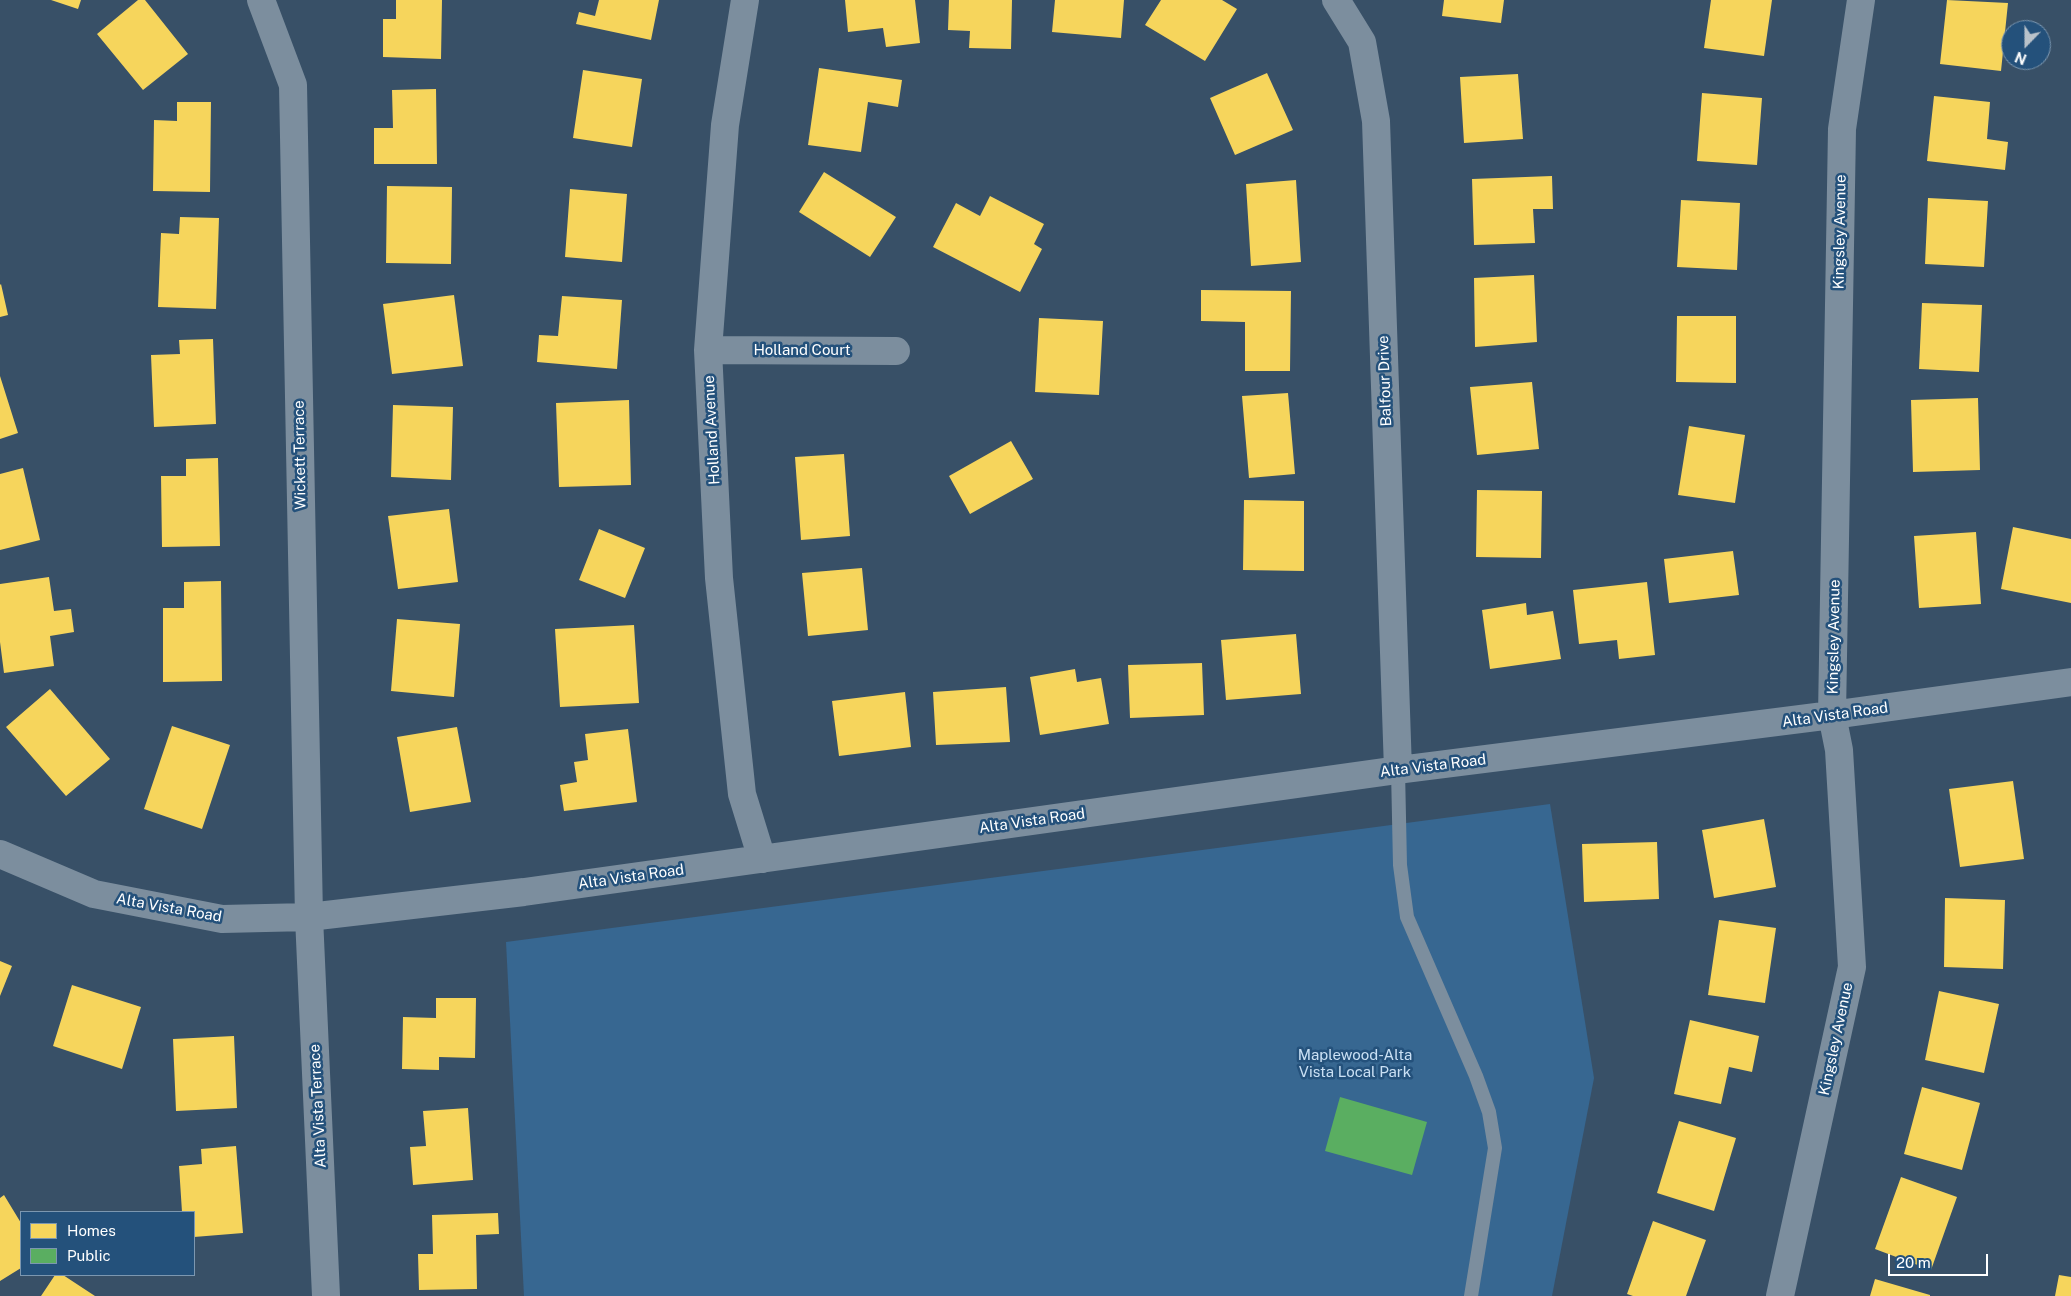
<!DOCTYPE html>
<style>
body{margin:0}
#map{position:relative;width:2071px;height:1296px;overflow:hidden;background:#385067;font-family:"Public Sans",sans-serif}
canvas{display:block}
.legend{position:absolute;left:20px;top:1211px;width:175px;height:65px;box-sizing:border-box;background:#24517b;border:1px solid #7c97b0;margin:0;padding:6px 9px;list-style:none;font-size:15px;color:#fff}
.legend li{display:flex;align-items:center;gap:10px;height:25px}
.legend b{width:25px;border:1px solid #7c97b0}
.north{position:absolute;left:2001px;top:20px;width:50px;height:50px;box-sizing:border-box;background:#24517b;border:1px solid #7c97b0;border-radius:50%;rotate:202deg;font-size:14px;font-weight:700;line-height:20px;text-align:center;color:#fff}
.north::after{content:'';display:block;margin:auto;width:18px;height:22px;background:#b9c2ca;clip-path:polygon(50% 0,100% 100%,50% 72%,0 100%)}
.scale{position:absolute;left:1888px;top:1254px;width:100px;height:22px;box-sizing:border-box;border:2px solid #fff;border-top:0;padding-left:6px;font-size:15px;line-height:18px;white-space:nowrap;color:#fff;-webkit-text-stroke:4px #24517b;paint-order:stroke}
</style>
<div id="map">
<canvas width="2071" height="1296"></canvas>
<ul class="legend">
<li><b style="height:14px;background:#f6d55c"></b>Homes</li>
<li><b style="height:14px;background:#5aae61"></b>Public</li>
</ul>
<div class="north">N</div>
<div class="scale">20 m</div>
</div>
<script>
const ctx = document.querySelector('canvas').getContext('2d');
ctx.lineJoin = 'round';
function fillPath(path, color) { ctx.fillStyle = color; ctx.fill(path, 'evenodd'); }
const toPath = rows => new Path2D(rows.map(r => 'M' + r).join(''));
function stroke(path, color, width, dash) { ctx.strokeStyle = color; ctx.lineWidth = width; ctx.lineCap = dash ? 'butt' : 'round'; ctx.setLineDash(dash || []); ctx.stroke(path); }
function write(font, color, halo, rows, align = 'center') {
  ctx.font = font + ' "Public Sans",sans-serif'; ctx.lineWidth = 5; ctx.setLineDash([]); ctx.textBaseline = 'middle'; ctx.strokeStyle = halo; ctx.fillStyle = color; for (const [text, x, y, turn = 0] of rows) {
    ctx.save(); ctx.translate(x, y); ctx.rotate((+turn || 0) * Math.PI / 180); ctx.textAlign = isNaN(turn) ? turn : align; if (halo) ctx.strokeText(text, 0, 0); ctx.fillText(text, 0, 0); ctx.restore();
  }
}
fillPath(toPath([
 [1550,804,1594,1078,1552,1296,524,1296,506,942]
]), '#376791');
fillPath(toPath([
 [51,0,81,0,78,9],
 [138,0,145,0,188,54,143,90,97,34],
 [396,0,442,0,441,59,383,57,383,19,396,19],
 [599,0,659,0,651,40,576,24,579,12,595,16],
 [845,0,915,0,920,43,886,47,883,28,848,32],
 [949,0,1012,0,1011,49,969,48,970,31,948,30],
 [1055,0,1124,0,1121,38,1052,32],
 [1161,0,1222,0,1237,9,1205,61,1145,25],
 [1444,0,1504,0,1501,23,1442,16],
 [1711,0,1772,0,1764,56,1704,48],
 [1947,0,2008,3,2001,71,1940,64],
 [819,68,902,80,898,107,868,102,861,152,808,145],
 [583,70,642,79,632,147,573,138],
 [1267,73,1293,130,1235,155,1210,98],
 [1518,74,1523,139,1464,143,1460,77],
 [436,89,437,164,374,164,374,128,393,128,392,90],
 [1702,93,1762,98,1757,165,1697,161],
 [1934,96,1990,102,1987,139,2008,142,2005,170,1927,161],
 [177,102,211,102,210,192,153,191,154,120,177,121],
 [824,172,896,217,870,257,799,212],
 [1552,176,1553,209,1533,209,1535,243,1474,245,1472,179],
 [1296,180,1301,262,1251,266,1246,184],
 [387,186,452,187,451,264,386,263],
 [570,189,627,194,622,262,565,257],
 [990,196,1044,224,1034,244,1042,249,1020,292,933,247,956,203,980,216],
 [1928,198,1988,201,1984,267,1925,264],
 [1681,200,1740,203,1737,270,1677,267],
 [180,217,219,218,216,309,158,307,161,233,179,234],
 [1534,275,1537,342,1475,347,1474,278],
 [1,284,8,315,0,317,0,285],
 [1201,290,1291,291,1290,371,1245,371,1245,322,1201,321],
 [454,295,463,366,392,374,383,304],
 [562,296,622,300,617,369,537,362,539,335,558,336],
 [1922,303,1982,305,1979,372,1919,369],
 [1677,316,1736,316,1736,383,1676,382],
 [1039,318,1103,321,1099,395,1035,392],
 [213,339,216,424,154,427,151,355,180,354,179,340],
 [0,376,18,433,0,439],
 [1532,382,1539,449,1477,455,1470,387],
 [1288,393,1295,474,1249,478,1242,396],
 [1978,398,1980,470,1913,472,1911,400],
 [629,400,631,485,559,487,556,403],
 [393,405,453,407,451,480,391,477],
 [1689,426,1745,435,1735,503,1678,495],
 [1011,441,1033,479,970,514,949,476],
 [844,454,850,536,801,540,795,457],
 [218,458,220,546,162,547,161,476,186,476,186,459],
 [23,468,40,540,0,550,0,474],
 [1477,490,1542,491,1541,558,1476,557],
 [1244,500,1304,501,1304,571,1243,570],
 [449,509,458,582,398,589,388,516],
 [2013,527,2071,539,2071,603,2001,589],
 [599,529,645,548,625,598,579,580],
 [1976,532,1981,604,1919,608,1914,536],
 [1733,551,1739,595,1669,603,1664,559],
 [862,568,868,630,808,636,802,573],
 [49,577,54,611,71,609,74,632,50,636,54,666,4,673,0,642,0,584],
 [221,581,222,681,163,682,163,608,184,608,184,582],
 [1647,582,1655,655,1619,659,1617,640,1579,644,1573,590],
 [1526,603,1527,615,1553,611,1561,659,1490,669,1482,610],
 [397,619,460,624,454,697,391,691],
 [634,625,639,703,560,707,555,629],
 [1296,634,1301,694,1226,700,1221,640],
 [1202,663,1204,715,1130,718,1128,665],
 [1075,669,1077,682,1101,678,1109,724,1040,735,1030,677],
 [1006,687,1010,742,936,745,933,692],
 [50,689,110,759,66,796,6,727],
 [905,692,911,747,839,756,832,701],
 [172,726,230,745,202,829,144,809],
 [457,727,471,802,410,812,397,737],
 [628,729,637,802,564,811,560,785,577,782,574,762,588,760,585,734],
 [2013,781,2024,859,1960,867,1949,789],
 [1764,819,1776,887,1714,898,1702,830],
 [1657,842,1659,899,1584,902,1582,844],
 [1945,898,2005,900,2003,969,1944,967],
 [1719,920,1776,928,1765,1003,1708,995],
 [0,961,12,966,0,996],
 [72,985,141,1007,122,1069,53,1046],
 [1939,991,1999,1004,1984,1073,1925,1060],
 [436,998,476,998,475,1058,439,1057,439,1070,402,1069,403,1017,436,1018],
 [1690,1020,1759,1036,1752,1072,1729,1067,1721,1104,1674,1094],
 [234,1036,237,1108,176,1111,173,1039],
 [1922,1087,1980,1103,1962,1170,1904,1154],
 [468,1108,473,1180,413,1185,410,1147,426,1146,423,1111],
 [1679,1121,1736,1138,1714,1211,1657,1193],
 [236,1146,243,1233,194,1237,194,1212,182,1212,179,1166,202,1164,201,1149],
 [1901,1177,1957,1197,1931,1270,1875,1249],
 [4,1195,21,1223,21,1268,0,1281,0,1198],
 [498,1213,499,1234,476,1235,477,1289,419,1290,418,1254,433,1254,432,1215],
 [1653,1221,1706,1240,1686,1296,1633,1296,1627,1294],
 [55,1275,63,1275,95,1296,41,1296],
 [2059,1275,2071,1277,2071,1296,2055,1296],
 [1875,1279,1930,1295,1930,1296,1870,1296]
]), '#f6d55c');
fillPath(toPath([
 [1340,1097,1427,1122,1412,1175,1325,1151]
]), '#5aae61');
stroke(toPath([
 [1398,770,1400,865,1407,917,1476,1076,1489,1112,1495,1148,1471,1296]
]), '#7c8e9e', 14);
stroke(toPath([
 [261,0,293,85,309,917,326,1296],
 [745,0,725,125,708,350,719,578,742,794,762,859],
 [1336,0,1362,42,1376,121,1398,770],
 [708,350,896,351],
 [0,854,94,894,222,919,309,917,524,892,1398,770,1832,715,2071,682],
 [1780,1296,1852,967,1839,750,1832,715,1842,129,1861,0]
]), '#7c8e9e', 28);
write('15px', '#fff', '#24517b', [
 ["Kingsley Avenue",1840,232,-89],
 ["Holland Court",802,350],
 ["Balfour Drive",1385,381,-92],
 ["Holland Avenue",712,430,-93],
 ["Wickett Terrace",300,455,-91],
 ["Kingsley Avenue",1834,637,-89],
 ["Alta Vista Road",1835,715,-8],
 ["Alta Vista Road",1433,766,-7],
 ["Alta Vista Road",1032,821,-8],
 ["Alta Vista Road",631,877,-8],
 ["Alta Vista Road",169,908,10],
 ["Kingsley Avenue",1836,1039,-78],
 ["Alta Vista Terrace",318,1106,-93]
]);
write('15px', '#cae0f4', '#24517b', [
 ["Maplewood-Alta",1355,1055],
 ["Vista Local Park",1355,1072]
]);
</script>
